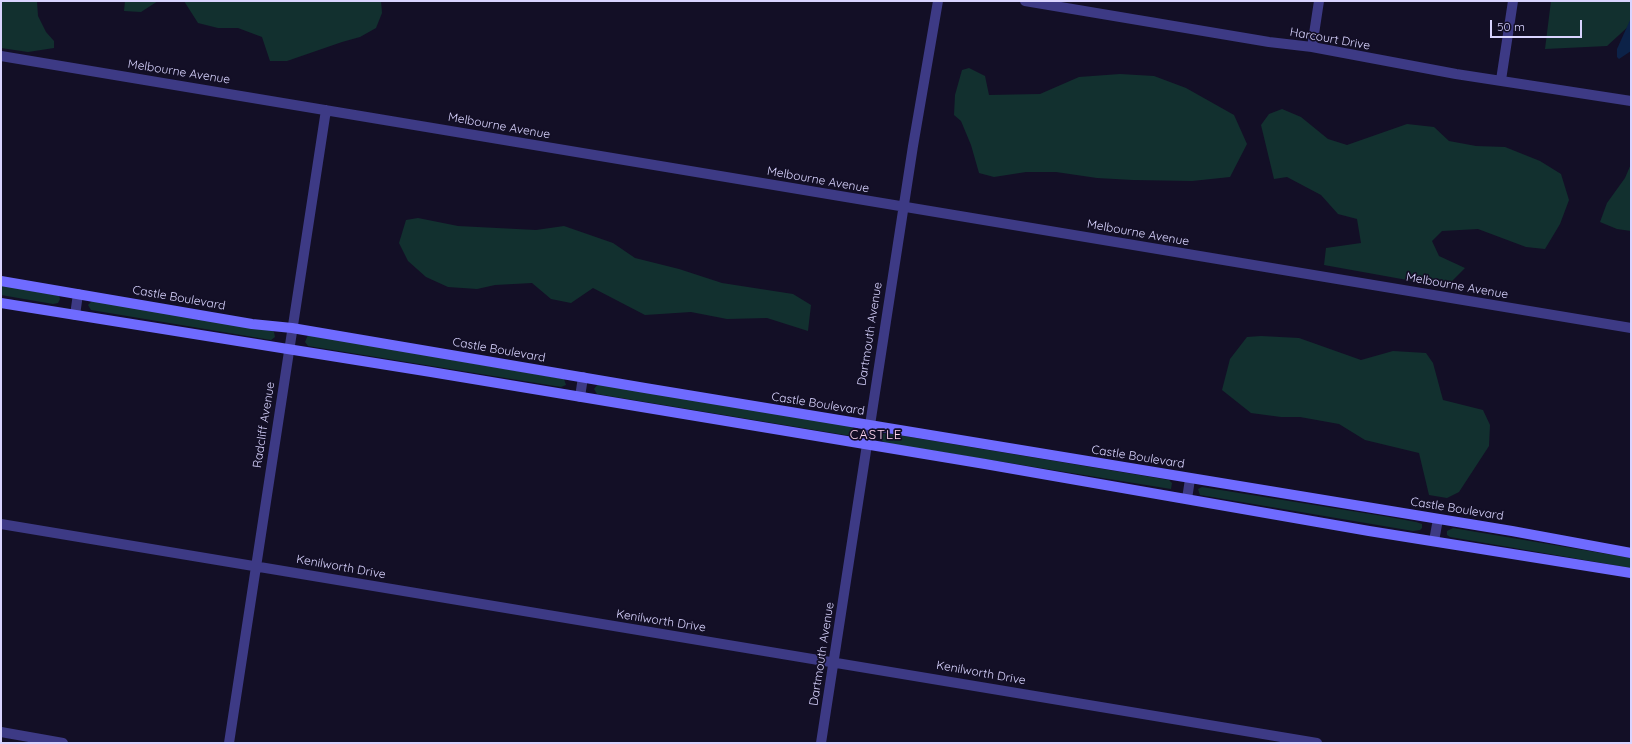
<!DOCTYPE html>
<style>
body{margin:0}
#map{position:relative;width:1632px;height:744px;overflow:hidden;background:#130f26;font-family:Quicksand,sans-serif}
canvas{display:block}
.frame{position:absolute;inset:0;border:2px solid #d9d4ff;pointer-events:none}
.scale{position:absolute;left:1490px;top:20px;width:92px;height:18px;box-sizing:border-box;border:2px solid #d9d4ff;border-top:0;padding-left:5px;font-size:12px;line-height:14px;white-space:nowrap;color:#d9d4ff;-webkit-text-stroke:3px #130f26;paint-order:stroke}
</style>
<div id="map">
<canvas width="1632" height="744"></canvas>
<div class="frame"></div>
<div class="scale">50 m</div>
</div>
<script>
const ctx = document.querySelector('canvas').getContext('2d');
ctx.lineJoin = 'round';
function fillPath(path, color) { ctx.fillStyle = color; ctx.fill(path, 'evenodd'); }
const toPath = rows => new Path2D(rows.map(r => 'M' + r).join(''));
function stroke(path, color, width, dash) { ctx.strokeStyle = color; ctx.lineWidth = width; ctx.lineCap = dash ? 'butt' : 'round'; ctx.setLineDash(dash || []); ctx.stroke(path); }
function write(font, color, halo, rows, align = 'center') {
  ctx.font = font + ' Quicksand,sans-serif'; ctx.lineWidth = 3.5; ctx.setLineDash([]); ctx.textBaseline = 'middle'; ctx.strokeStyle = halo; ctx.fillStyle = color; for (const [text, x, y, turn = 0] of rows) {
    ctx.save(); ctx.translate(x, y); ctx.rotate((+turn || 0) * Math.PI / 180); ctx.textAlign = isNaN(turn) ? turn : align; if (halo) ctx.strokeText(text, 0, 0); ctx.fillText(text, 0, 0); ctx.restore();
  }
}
fillPath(toPath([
 [1,1,37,1,38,16,46,32,54,41,54,48,28,52,1,48],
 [125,1,158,1,141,12,124,11],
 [184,1,381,1,382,13,376,28,360,37,342,42,287,61,270,61,262,37,238,28,218,28,198,23],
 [1551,1,1631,1,1631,24,1607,46,1545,49],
 [969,68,985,76,989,95,1040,94,1079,77,1120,74,1154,76,1186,88,1234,115,1247,144,1230,177,1192,181,1133,180,1097,178,1056,172,1026,172,994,177,979,173,971,145,961,121,954,115,955,95,962,70],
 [1282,109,1301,117,1328,139,1347,145,1407,124,1434,127,1449,141,1476,146,1505,147,1540,161,1561,174,1569,200,1560,224,1545,249,1526,247,1478,229,1442,231,1432,241,1439,256,1465,268,1446,287,1324,265,1326,248,1361,243,1357,219,1338,214,1321,195,1287,177,1274,179,1261,125,1269,114],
 [1631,164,1631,231,1617,229,1600,222,1607,203,1625,178],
 [418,218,458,226,536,230,564,226,613,243,635,258,679,269,722,283,793,294,811,305,808,331,767,318,727,319,691,312,645,315,593,288,571,303,551,299,532,283,495,285,477,289,448,287,426,277,408,261,399,243,406,220],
 [1,285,59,296,60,299,58,303,53,304,1,295],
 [92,301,271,330,274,332,275,337,271,340,91,310,88,305],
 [308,335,564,379,566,385,561,387,308,346,305,342],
 [1261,336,1299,338,1361,360,1393,351,1426,353,1433,363,1443,400,1483,410,1490,425,1489,446,1459,492,1447,498,1429,495,1419,453,1365,440,1339,424,1300,417,1281,417,1251,413,1222,390,1230,359,1247,337],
 [598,384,852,426,855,431,851,436,597,394,594,389],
 [886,433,1169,480,1172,483,1171,489,885,443,882,441,882,437,883,434],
 [1202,487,1389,517,1416,522,1422,524,1422,528,1420,530,1413,531,1200,495,1198,489],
 [1453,528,1631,558,1631,568,1450,537,1447,535,1447,531]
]), '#12302f');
fillPath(toPath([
 [1631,18,1631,51,1619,59,1617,57,1617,49]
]), '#0c2248');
stroke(toPath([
 [1025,1,1269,42,1312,47,1456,74,1631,101],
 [1312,47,1319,1],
 [1,56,1631,328],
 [1501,80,1513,1],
 [75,315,78,294],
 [580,397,583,377],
 [1187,499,1190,479],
 [1,524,1317,743],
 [1434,541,1438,519],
 [1,732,63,743],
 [229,743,326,110],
 [821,743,913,146,938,1]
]), '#3d3a85', 10);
stroke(toPath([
 [1,281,252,324,292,328,645,388,1512,531,1631,553],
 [1,303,431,372,985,464,1369,531,1631,573]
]), '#6f6bff', 10);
write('12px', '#d9d4ff', '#130f26', [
 ["Harcourt Drive",1330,39,10],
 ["Melbourne Avenue",179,72,9],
 ["Melbourne Avenue",499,126,10],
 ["Melbourne Avenue",818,180,10],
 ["Melbourne Avenue",1138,233,10],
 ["Melbourne Avenue",1457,286,10],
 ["Castle Boulevard",179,298,10],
 ["Dartmouth Avenue",870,334,-81],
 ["Castle Boulevard",499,350,10],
 ["Castle Boulevard",818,404,9],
 ["Radcliff Avenue",264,425,-81],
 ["Castle Boulevard",1138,457,9],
 ["Castle Boulevard",1457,509,9],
 ["Kenilworth Drive",341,567,10],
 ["Kenilworth Drive",661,621,9],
 ["Dartmouth Avenue",822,654,-81],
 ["Kenilworth Drive",981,673,10]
]);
ctx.letterSpacing = '1px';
write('13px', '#ffd6f0', '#130f26', [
 ["CASTLE",876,435]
]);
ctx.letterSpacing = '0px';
</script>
